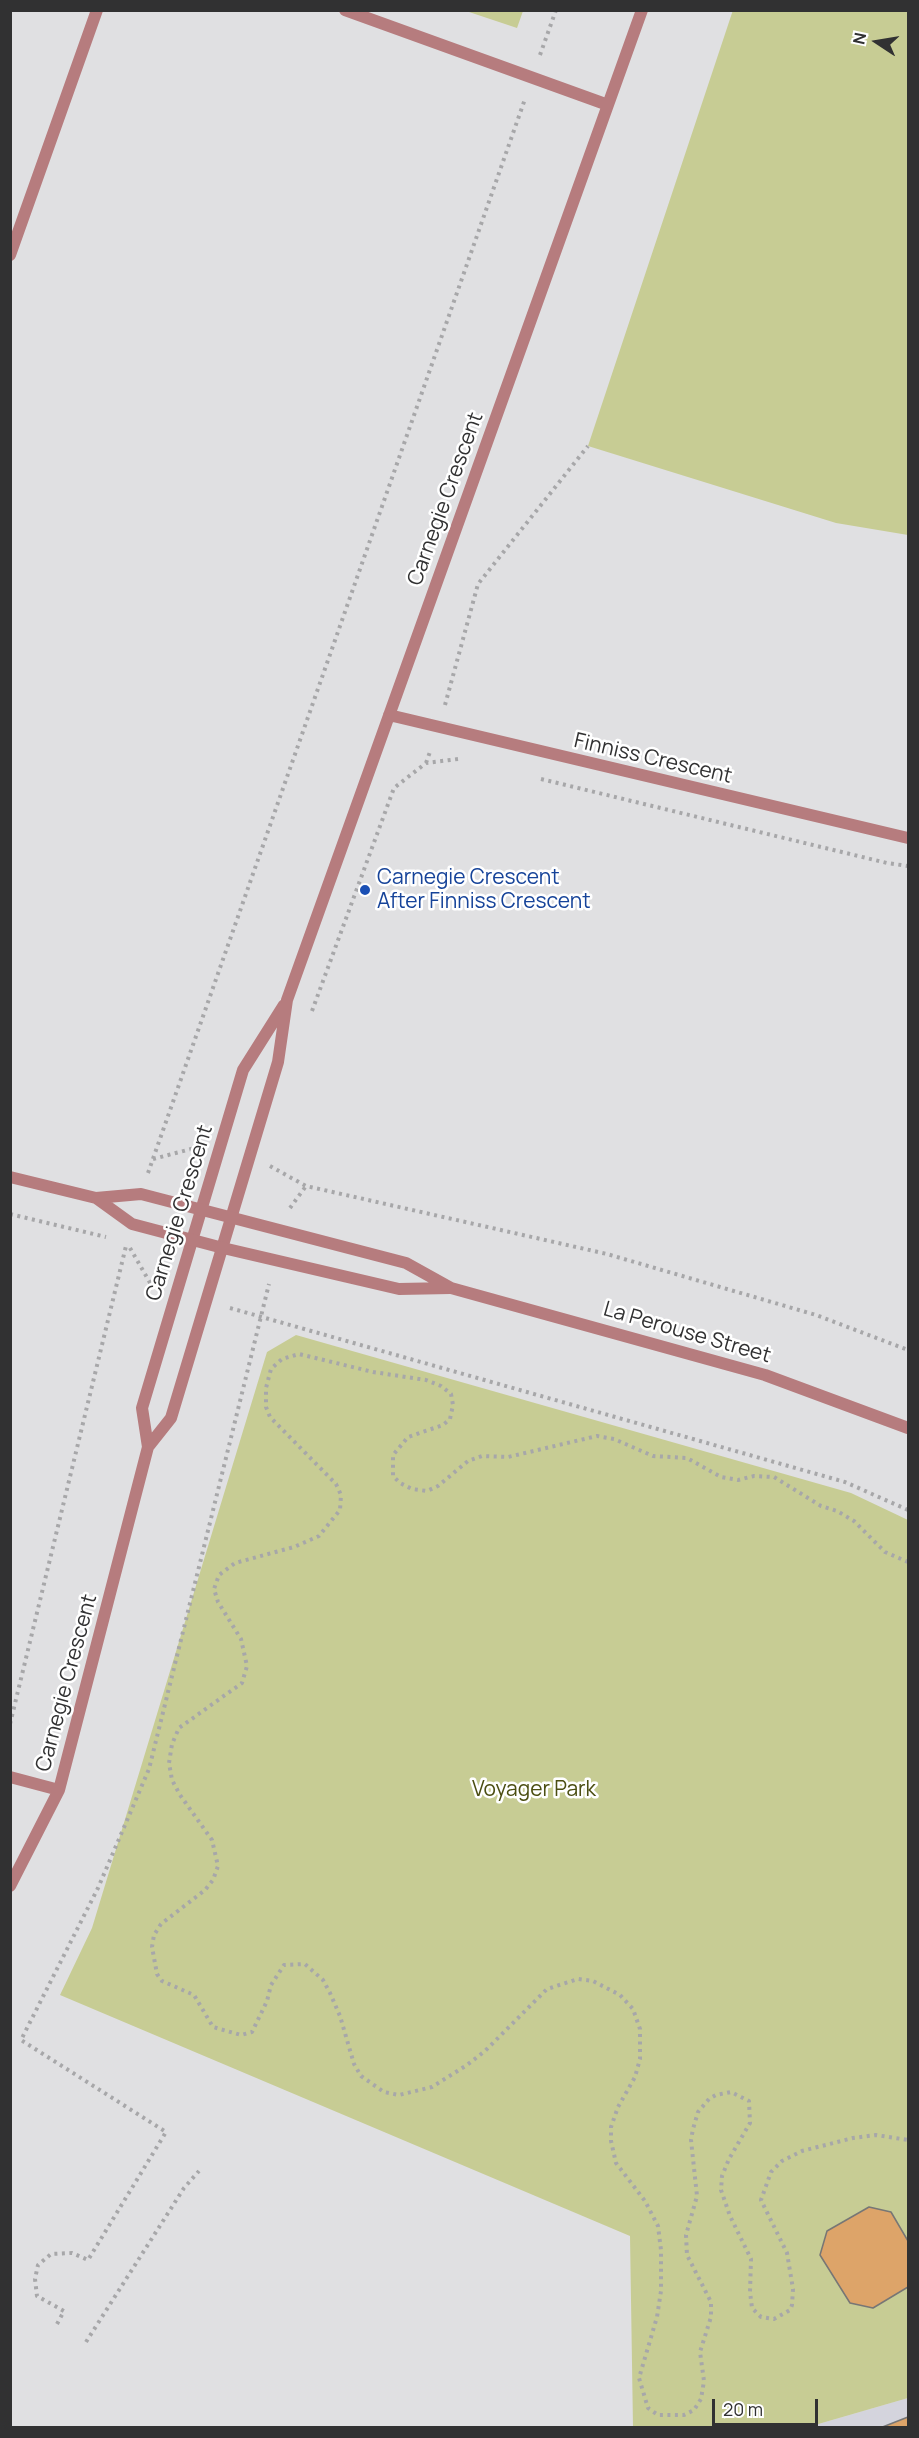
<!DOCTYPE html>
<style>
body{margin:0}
#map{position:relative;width:919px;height:2438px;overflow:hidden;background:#e0e0e2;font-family:Manrope,sans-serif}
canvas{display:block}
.frame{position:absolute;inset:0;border:12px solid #313132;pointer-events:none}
.north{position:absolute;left:847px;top:12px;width:60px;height:60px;-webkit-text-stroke:4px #fff;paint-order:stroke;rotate:282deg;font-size:16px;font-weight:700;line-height:24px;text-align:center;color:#313132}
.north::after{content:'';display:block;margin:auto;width:21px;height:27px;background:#313132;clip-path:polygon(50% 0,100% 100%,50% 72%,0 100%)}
.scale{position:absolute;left:712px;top:2399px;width:106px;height:27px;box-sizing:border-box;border:3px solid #313132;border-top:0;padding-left:8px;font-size:18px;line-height:21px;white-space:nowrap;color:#313132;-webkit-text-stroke:4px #fff;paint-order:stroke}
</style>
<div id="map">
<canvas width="919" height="2438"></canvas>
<div class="frame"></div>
<div class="north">N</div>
<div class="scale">20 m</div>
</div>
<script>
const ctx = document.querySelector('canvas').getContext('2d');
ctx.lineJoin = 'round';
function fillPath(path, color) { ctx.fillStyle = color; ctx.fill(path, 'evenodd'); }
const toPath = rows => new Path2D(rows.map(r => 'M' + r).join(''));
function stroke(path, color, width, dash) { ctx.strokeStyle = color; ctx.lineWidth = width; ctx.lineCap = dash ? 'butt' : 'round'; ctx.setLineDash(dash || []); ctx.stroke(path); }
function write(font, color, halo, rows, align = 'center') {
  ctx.font = font + ' Manrope,sans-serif'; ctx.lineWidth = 5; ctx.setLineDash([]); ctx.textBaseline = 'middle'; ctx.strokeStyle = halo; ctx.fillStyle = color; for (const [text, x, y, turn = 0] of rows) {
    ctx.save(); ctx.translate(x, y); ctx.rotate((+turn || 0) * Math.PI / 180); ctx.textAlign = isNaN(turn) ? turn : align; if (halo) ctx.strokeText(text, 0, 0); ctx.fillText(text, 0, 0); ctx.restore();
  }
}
fillPath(toPath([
 [908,2398,908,2427,808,2427]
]), '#d4d4dd');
fillPath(toPath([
 [733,10,908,11,908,535,836,523,588,446],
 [466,11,523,11,517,28],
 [296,1335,851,1493,908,1520,908,2398,808,2427,633,2427,630,2236,60,1995,92,1928,267,1352]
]), '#c7cc94');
const building = toPath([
 [869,2207,891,2212,908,2241,908,2287,873,2308,850,2303,820,2255,827,2231,869,2207],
 [908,2417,908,2428,880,2428,908,2417]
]);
fillPath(building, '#dda469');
stroke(building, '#777675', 1.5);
stroke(toPath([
 [540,55,556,10],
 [445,705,478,584,588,446],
 [426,763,431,749],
 [541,779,887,863,908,866],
 [312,1011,394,788,426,763,458,759],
 [153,1159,195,1148],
 [270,1166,306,1186,607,1254,816,1315,908,1350],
 [148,1173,525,99],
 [290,1208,306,1186],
 [10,1214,106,1237],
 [130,1248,153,1288],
 [230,1308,845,1482,908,1510],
 [908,1562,885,1552,854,1521,837,1511,821,1506,774,1477,754,1476,738,1480,721,1477,687,1458,653,1456,614,1439,597,1436,508,1457,482,1456,468,1461,438,1486,427,1491,412,1489,400,1483,393,1476,393,1455,408,1437,443,1425,450,1419,453,1405,451,1394,441,1386,426,1380,373,1372,299,1354,282,1359,271,1369,266,1388,266,1407,270,1417,336,1484,341,1495,340,1510,319,1536,294,1547,235,1563,219,1575,214,1589,218,1602,241,1639,247,1666,242,1683,179,1728,172,1744,169,1763,172,1780,180,1795,212,1840,218,1866,213,1880,205,1890,161,1924,154,1935,152,1947,157,1974,162,1981,194,1995,213,2027,241,2035,252,2032,267,2001,271,1985,284,1965,305,1964,323,1980,330,1993,340,2016,354,2064,361,2076,384,2092,399,2095,432,2087,467,2065,485,2051,547,1989,578,1979,593,1981,620,1995,633,2009,640,2029,640,2059,635,2077,618,2107,611,2127,611,2141,616,2163,645,2201,658,2226,661,2250,661,2291,657,2317,639,2378,648,2408,658,2415,684,2415,694,2410,701,2399,704,2381,700,2352,711,2317,711,2302,687,2255,686,2235,697,2196,691,2140,693,2129,698,2112,709,2099,716,2095,731,2092,749,2101,750,2123,729,2159,722,2176,721,2190,730,2216,751,2259,750,2292,752,2308,761,2317,774,2319,790,2310,792,2305,793,2289,787,2253,761,2200,771,2172,782,2161,802,2151,853,2138,876,2135,908,2140],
 [10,1724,126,1246],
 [57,2324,64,2311,37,2296,35,2279,38,2265,51,2254,72,2253,88,2260,166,2132,21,2040,98,1888,149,1769,269,1284],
 [86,2342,184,2188,199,2171]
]), '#a7a7a9', 4, [3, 4.5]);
stroke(toPath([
 [345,10,608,105],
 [10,255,97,10],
 [389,715,908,838],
 [148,1447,171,1418,278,1062,287,1000,642,10],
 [10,1777,59,1790],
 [10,1886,59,1790,148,1447,142,1408,243,1070,284,1005]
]), '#b67c7e', 12);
stroke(toPath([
 [10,1177,96,1198,141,1194,406,1263,451,1288,765,1375,908,1428],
 [96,1198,132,1224,223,1248,399,1289,450,1288]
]), '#b67c7e', 12);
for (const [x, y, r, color] of [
 [365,890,6,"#1a4fb4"]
]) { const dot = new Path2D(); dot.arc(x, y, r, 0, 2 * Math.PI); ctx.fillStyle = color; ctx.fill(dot); stroke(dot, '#fff', 2); }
write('21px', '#313132', '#fff', [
 ["Carnegie Crescent",446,499,-70],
 ["Finniss Crescent",653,759,13],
 ["Carnegie Crescent",180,1213,-73],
 ["La Perouse Street",687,1333,16],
 ["Carnegie Crescent",67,1683,-75]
]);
write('21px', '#164399', '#fff', [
 ["Carnegie Crescent",377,878],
 ["After Finniss Crescent",377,902]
], 'left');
write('21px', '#4b4e12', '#fff', [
 ["Voyager Park",534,1790]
]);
</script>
